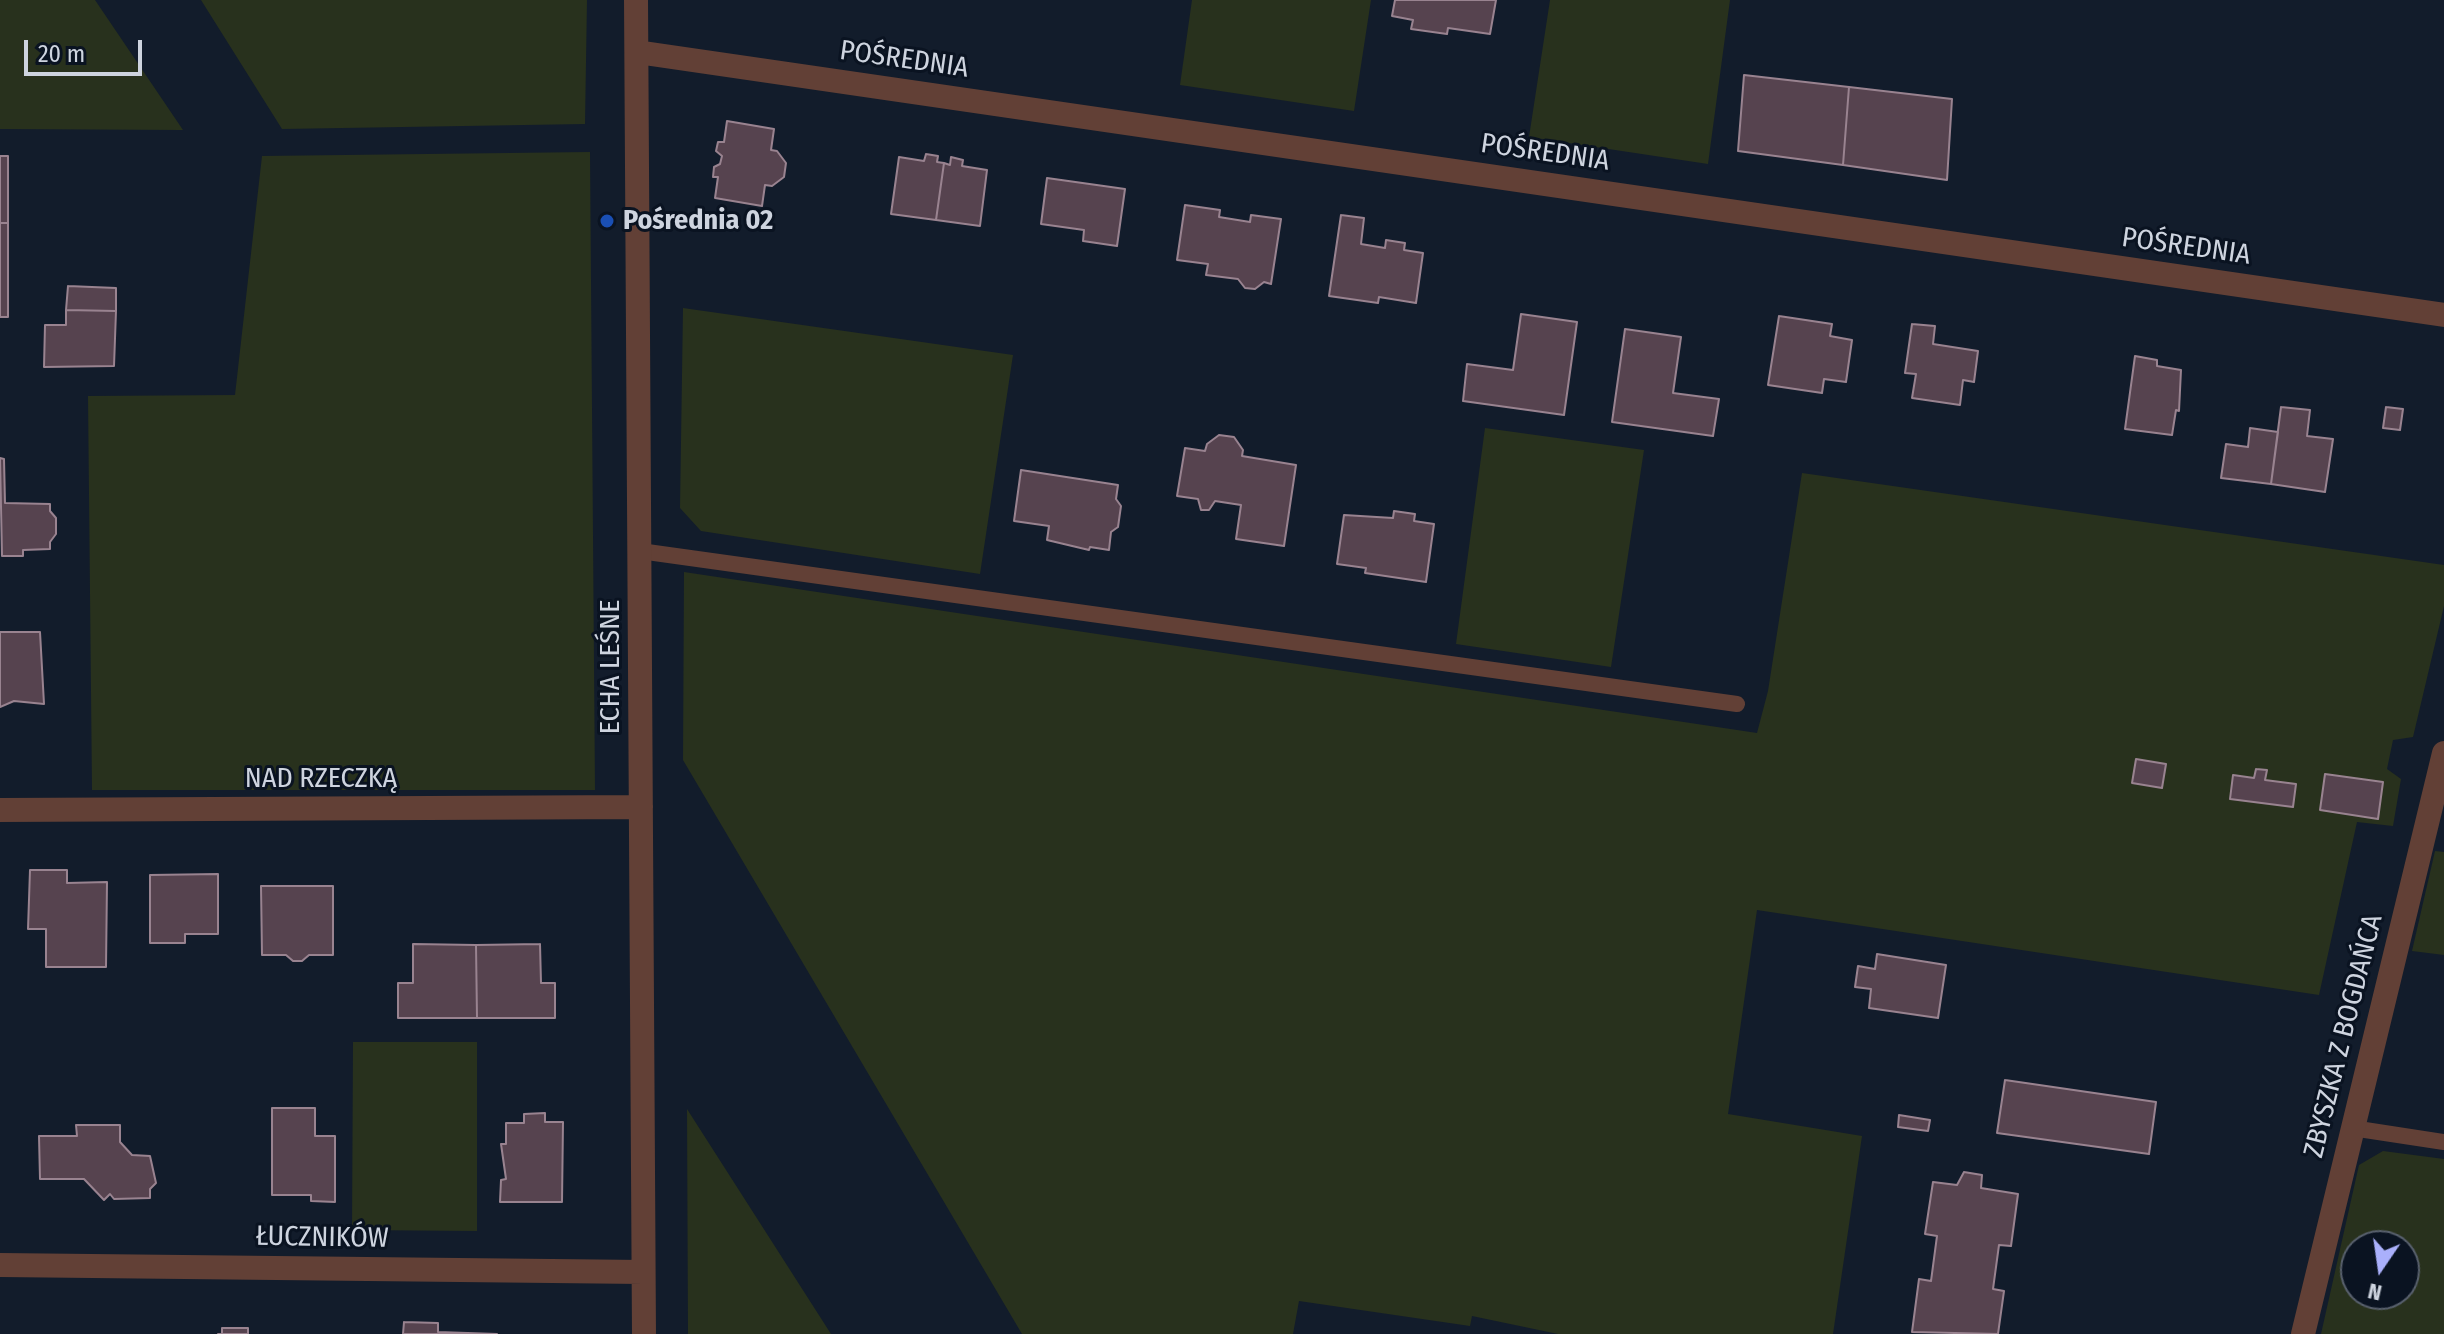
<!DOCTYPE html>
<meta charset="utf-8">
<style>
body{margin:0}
#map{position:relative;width:2444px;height:1334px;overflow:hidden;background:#121c2b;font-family:"Fira Sans Condensed",sans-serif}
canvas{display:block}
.north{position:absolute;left:2340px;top:1230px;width:80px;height:80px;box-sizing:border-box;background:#0a1321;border:2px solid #58606d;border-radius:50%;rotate:193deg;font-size:22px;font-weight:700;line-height:32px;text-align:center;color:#ced4df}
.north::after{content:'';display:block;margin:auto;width:28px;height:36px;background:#aab0fb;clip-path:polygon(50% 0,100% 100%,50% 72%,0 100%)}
.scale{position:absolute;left:24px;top:40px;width:118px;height:36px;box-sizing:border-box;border:4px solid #ced4df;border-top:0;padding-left:10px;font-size:24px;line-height:28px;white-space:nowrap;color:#ced4df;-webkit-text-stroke:6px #0a1321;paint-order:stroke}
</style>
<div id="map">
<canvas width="2444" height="1334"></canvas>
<div class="north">N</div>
<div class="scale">20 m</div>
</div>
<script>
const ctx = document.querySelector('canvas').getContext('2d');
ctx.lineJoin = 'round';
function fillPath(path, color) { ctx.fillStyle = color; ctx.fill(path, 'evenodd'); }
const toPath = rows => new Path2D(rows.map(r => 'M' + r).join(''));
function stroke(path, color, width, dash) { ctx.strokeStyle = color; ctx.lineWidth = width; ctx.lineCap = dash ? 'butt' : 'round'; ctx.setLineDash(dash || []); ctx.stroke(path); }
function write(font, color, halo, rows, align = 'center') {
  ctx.font = font + ' "Fira Sans Condensed",sans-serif'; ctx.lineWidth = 6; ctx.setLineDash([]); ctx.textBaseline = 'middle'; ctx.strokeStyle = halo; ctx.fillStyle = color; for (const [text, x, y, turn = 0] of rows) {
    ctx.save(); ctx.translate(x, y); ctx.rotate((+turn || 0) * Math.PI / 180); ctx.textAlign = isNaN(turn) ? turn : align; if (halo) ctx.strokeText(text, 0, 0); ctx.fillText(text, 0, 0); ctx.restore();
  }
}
fillPath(toPath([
 [0,0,95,0,183,130,0,129],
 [201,0,587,0,585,124,282,129],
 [1192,0,1371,0,1354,111,1180,85],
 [1550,0,1730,0,1708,164,1529,137],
 [590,152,595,790,92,790,88,396,235,395,262,156],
 [683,308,1013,355,980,574,701,531,680,508],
 [1485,428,1644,450,1611,667,1456,644],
 [1802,473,2444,565,2444,606,2413,737,2393,740,2387,769,2401,779,2393,826,2357,822,2319,995,1757,910,1728,1114,1862,1136,1833,1334,1558,1334,1472,1316,1470,1326,1299,1301,1293,1334,1022,1334,683,760,684,572,1757,733,1768,691],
 [2435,851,2444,852,2444,955,2412,951],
 [353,1042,477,1042,477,1231,352,1230],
 [687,1109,831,1334,688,1334],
 [2383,1151,2444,1159,2444,1334,2321,1334,2359,1165],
 [2404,1246,2404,1294,2356,1294,2356,1246]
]), '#28311d');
const building = toPath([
 [1395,0,1496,0,1490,34,1448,28,1447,34,1411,29,1413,20,1392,16,1395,0],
 [1744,75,1849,87,1843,165,1738,151,1744,75],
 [1849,87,1952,99,1947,180,1843,165,1849,87],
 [727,121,774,129,771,150,777,151,786,163,784,177,772,186,765,185,762,206,715,198,718,177,713,177,714,167,720,164,722,156,716,151,718,142,724,142,727,121],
 [926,154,938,156,937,162,944,163,936,220,891,214,899,157,924,161,926,154],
 [0,156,8,156,8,223,0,223,0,156],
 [951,157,963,160,962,166,987,170,980,226,936,220,944,163,950,165,951,157],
 [1047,178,1125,189,1117,246,1083,241,1084,230,1041,224,1047,178],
 [1185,205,1220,210,1219,217,1250,222,1251,215,1281,219,1271,284,1264,282,1255,289,1245,288,1238,279,1206,275,1208,264,1177,260,1185,205],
 [1341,215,1364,218,1361,244,1385,248,1386,240,1405,243,1404,250,1423,253,1416,303,1379,297,1378,303,1329,296,1341,215],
 [0,223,8,223,8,317,0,317,0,223],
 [68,286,116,288,116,311,66,310,68,286],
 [66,310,116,311,114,366,44,367,45,325,66,325,66,310],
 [1521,314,1577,322,1564,415,1463,401,1467,364,1513,370,1521,314],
 [1779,316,1832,324,1830,336,1852,340,1846,382,1824,379,1822,393,1768,385,1779,316],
 [1912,324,1935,326,1933,344,1978,351,1974,382,1963,380,1960,405,1912,398,1916,374,1905,373,1912,324],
 [1625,329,1681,337,1673,393,1719,399,1713,436,1612,422,1625,329],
 [2135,356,2157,360,2157,366,2181,370,2179,411,2176,410,2172,435,2125,429,2135,356],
 [2281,407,2310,410,2307,436,2333,439,2325,492,2271,484,2281,407],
 [2386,407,2403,409,2400,430,2383,428,2386,407],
 [2250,428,2278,432,2271,484,2221,478,2226,444,2248,447,2250,428],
 [1219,435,1234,437,1243,450,1242,456,1296,465,1284,546,1236,539,1241,505,1215,501,1209,510,1201,510,1198,499,1177,496,1185,448,1205,451,1207,444,1219,435],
 [0,458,4,459,5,503,50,504,50,511,56,518,56,534,50,542,50,549,23,550,23,556,2,556,0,458],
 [1021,470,1118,485,1116,499,1121,506,1118,527,1111,532,1109,550,1090,547,1089,550,1047,540,1049,526,1014,521,1021,470],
 [1394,511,1415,514,1414,521,1434,524,1426,582,1365,573,1366,568,1337,564,1344,515,1393,518,1394,511],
 [0,632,40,632,44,704,14,701,0,707,0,632],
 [2136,759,2166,764,2162,788,2132,783,2136,759],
 [2256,769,2267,770,2265,780,2296,784,2293,807,2230,799,2233,775,2254,778,2256,769],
 [2325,774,2383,782,2378,819,2320,810,2325,774],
 [30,870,67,870,67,883,107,882,106,967,46,967,46,929,28,929,30,870],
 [218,874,218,934,185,934,185,943,150,943,150,875,218,874],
 [261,886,333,886,333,955,309,955,302,961,293,961,286,955,262,955,261,886],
 [413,944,476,945,477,1018,398,1018,398,983,413,983,413,944],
 [540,944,541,983,555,983,555,1018,477,1018,476,945,540,944],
 [1877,954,1946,965,1938,1018,1869,1008,1871,989,1855,987,1858,966,1875,969,1877,954],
 [2005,1080,2156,1102,2149,1154,1997,1133,2005,1080],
 [272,1108,315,1108,315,1136,335,1136,335,1202,311,1201,311,1195,272,1195,272,1108],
 [545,1113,545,1122,563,1122,562,1202,500,1202,501,1180,506,1179,501,1144,506,1144,506,1123,524,1123,524,1114,545,1113],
 [1899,1115,1930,1120,1928,1131,1898,1127,1899,1115],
 [76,1125,120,1125,120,1142,132,1155,150,1156,156,1183,150,1189,150,1198,114,1199,110,1194,104,1200,84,1179,40,1179,39,1136,77,1136,76,1125],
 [1964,1172,1982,1175,1981,1188,2018,1194,2011,1246,1999,1245,1993,1289,2004,1291,1998,1334,1912,1332,1919,1279,1931,1281,1937,1236,1925,1234,1933,1182,1957,1185,1964,1172],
 [404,1322,438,1323,438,1332,497,1334,403,1334,404,1322],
 [222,1328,248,1328,248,1334,218,1334,222,1334,222,1328]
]);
fillPath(building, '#56434f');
stroke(building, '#998390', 2);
stroke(toPath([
 [640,551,1737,704],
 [2352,1128,2444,1142]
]), '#624036', 16);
stroke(toPath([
 [636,0,644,1334],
 [637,52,2444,315],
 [0,810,641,807],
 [0,1265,643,1272],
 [2303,1334,2444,753]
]), '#624036', 24);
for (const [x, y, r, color] of [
 [607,221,8,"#1a4fb4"]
]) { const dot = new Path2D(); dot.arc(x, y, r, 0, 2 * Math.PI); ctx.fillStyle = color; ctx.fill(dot); stroke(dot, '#0a1321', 3); }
write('28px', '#ced4df', '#0a1321', [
 ["POŚREDNIA",904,60,8],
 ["POŚREDNIA",1545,153,8],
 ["POŚREDNIA",2186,247,8],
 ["ECHA LEŚNE",611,667,-90],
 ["NAD RZECZKĄ",321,779],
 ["ZBYSZKA Z BOGDAŃCA",2344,1036,-76],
 ["ŁUCZNIKÓW",322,1238,1]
]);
write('bold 28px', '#ced4df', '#0a1321', [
 ["Pośrednia 02",623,221]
], 'left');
</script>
